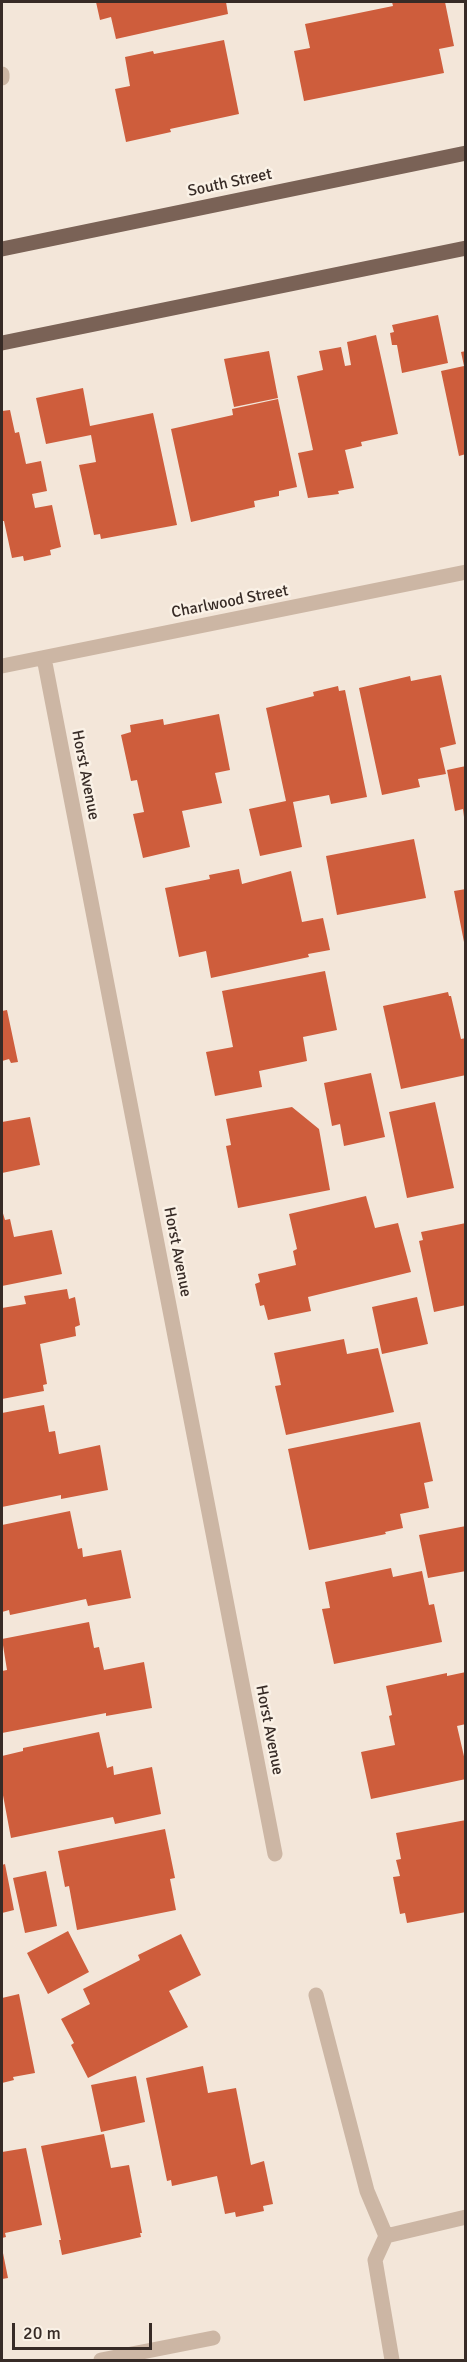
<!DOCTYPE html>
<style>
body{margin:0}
#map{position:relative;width:467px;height:2362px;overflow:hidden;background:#f3e6d9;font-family:Signika,sans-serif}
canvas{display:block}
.frame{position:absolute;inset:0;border:3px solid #372b26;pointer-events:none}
.scale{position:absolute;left:12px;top:2323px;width:140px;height:27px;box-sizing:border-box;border:3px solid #372b26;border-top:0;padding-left:8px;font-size:18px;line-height:21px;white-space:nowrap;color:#372b26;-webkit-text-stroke:4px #faf1e6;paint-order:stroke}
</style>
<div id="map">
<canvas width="467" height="2362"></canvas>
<div class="frame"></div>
<div class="scale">20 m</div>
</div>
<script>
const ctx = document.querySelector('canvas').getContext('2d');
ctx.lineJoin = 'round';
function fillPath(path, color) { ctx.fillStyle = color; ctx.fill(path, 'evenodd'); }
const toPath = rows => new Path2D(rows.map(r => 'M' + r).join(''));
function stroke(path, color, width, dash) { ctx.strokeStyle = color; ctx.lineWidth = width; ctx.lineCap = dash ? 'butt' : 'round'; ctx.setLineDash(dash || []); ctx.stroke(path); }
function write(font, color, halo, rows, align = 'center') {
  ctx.font = font + ' Signika,sans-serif'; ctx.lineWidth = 5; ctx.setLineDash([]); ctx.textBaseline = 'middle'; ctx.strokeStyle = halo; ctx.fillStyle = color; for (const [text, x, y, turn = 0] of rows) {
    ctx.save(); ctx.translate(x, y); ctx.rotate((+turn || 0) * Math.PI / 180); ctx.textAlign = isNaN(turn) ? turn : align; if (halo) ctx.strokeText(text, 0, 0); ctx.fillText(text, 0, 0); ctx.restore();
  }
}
fillPath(toPath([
 [96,2,226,2,228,14,116,39,111,17,100,20],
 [392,2,445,2,454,46,439,49,444,73,304,101,294,51,310,48,305,24,393,6],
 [224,40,239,114,170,129,171,132,126,142,115,89,130,86,125,57,153,51,154,54],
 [438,315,448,363,402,373,397,345,392,345,390,333,394,332,392,325],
 [376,335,398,434,361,442,362,446,345,450,354,488,338,491,339,494,308,498,298,453,313,450,297,376,323,370,319,351,341,347,345,366,351,365,347,342],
 [269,351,278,398,234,407,224,359],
 [466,351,466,454,459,456,441,371,464,366,461,352],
 [83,388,90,426,153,413,177,525,101,539,100,534,94,535,79,465,96,462,91,435,46,444,36,398],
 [278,399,297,487,279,491,279,496,254,501,255,507,191,522,171,429,233,415,232,409],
 [10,410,15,433,19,432,26,464,41,461,47,491,32,494,35,508,52,505,61,547,50,550,51,555,24,561,23,556,12,558,4,521,2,521,2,411],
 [441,675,456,744,440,748,446,774,418,779,420,787,382,795,359,688,410,676,411,681],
 [338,686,339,691,345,690,367,797,331,804,329,795,293,802,302,847,260,856,249,809,286,801,266,708,314,696,313,692],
 [219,714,230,770,215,773,222,803,182,811,190,847,143,858,133,814,144,812,137,780,131,781,121,735,131,732,130,725,163,719,164,725],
 [466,766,466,817,464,817,463,809,455,811,447,770],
 [414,839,426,898,337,915,326,856],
 [239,869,242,884,291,871,302,922,323,918,330,950,308,954,309,957,211,978,206,951,179,957,165,888,210,879,209,875],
 [466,889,466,942,464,942,454,891],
 [325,971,337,1030,303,1037,307,1061,259,1071,262,1087,215,1096,206,1052,233,1047,222,991],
 [448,992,449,996,451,996,461,1039,466,1038,466,1075,401,1089,383,1006],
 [7,1010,18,1062,11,1063,9,1059,2,1061,2,1011],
 [371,1073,385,1137,344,1146,340,1124,332,1126,324,1083],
 [435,1102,454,1188,407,1198,389,1112],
 [292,1107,319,1129,330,1190,238,1208,226,1146,231,1145,226,1119],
 [30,1117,40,1165,2,1173,2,1122],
 [366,1196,375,1228,398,1223,411,1272,308,1297,311,1311,268,1320,264,1305,260,1306,255,1284,260,1282,258,1274,296,1265,293,1251,297,1249,289,1214],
 [2,1210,5,1220,10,1219,14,1237,52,1230,62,1274,2,1286],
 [466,1223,466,1305,434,1312,419,1241,423,1240,421,1232],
 [67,1289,69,1299,75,1297,80,1325,75,1327,76,1336,40,1344,47,1384,43,1385,44,1391,2,1399,2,1308,26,1304,24,1296],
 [417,1297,428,1344,382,1354,372,1307],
 [344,1339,347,1354,378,1348,394,1412,286,1435,275,1386,281,1385,274,1353],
 [44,1405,49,1432,55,1431,59,1454,100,1445,108,1490,61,1499,61,1495,2,1507,2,1413],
 [420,1422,433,1481,424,1483,429,1508,400,1514,403,1528,385,1532,386,1534,309,1550,288,1449],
 [70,1511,78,1549,82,1548,83,1557,121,1550,131,1598,88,1606,86,1599,10,1615,9,1610,2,1612,2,1525],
 [466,1526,466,1571,428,1578,419,1535],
 [391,1568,393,1577,422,1571,429,1605,434,1604,442,1642,334,1664,322,1609,330,1608,325,1582],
 [89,1622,94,1648,99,1647,104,1670,144,1662,152,1708,106,1716,106,1713,2,1733,2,1671,7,1670,2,1639],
 [466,1672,466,1724,457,1726,466,1765,466,1779,371,1799,361,1752,395,1745,389,1716,392,1715,386,1686,447,1673,447,1676],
 [99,1732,107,1768,113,1766,114,1775,152,1767,161,1814,115,1824,113,1817,11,1838,2,1790,2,1756,23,1751,23,1748],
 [466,1820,466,1912,407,1923,405,1913,400,1914,393,1877,400,1876,396,1860,401,1859,396,1833],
 [165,1829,175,1878,170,1879,176,1910,77,1930,69,1886,65,1887,58,1851],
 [5,1864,14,1910,2,1913,2,1865],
 [46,1871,57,1926,25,1933,13,1878],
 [68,1931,89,1972,48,1994,27,1953],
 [181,1934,201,1975,169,1991,188,2027,88,2078,71,2045,74,2043,61,2019,90,2004,83,1989,140,1960,138,1955],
 [19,1994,35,2073,13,2077,14,2080,2,2083,2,1998],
 [203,2066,208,2093,236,2088,251,2165,264,2161,273,2204,263,2206,264,2211,236,2217,235,2212,225,2214,217,2176,172,2186,171,2180,167,2181,146,2078],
 [136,2076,145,2122,101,2132,91,2085],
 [104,2134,111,2168,129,2165,142,2233,140,2233,141,2237,62,2255,59,2240,61,2240,41,2146],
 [26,2148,42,2225,5,2233,6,2237,2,2238,2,2152],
 [2,2248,8,2278,2,2279]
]), '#ce5d3c');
stroke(toPath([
 [316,1995,367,2191,386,2236],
 [392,2360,375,2260,386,2236,466,2217]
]), '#ccb6a4', 15);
stroke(toPath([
 [2,74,2,78],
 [44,658,275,1854],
 [2,666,466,572],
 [101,2360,213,2338]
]), '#ccb6a4', 15);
stroke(toPath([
 [2,249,466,153],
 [2,343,466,248]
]), '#7a6256', 15);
write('16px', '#372b26', '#faf1e6', [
 ["South Street",230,183,-12],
 ["Charlwood Street",230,602,-11],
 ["Horst Avenue",85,775,79],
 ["Horst Avenue",177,1252,79],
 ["Horst Avenue",269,1730,79]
]);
</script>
